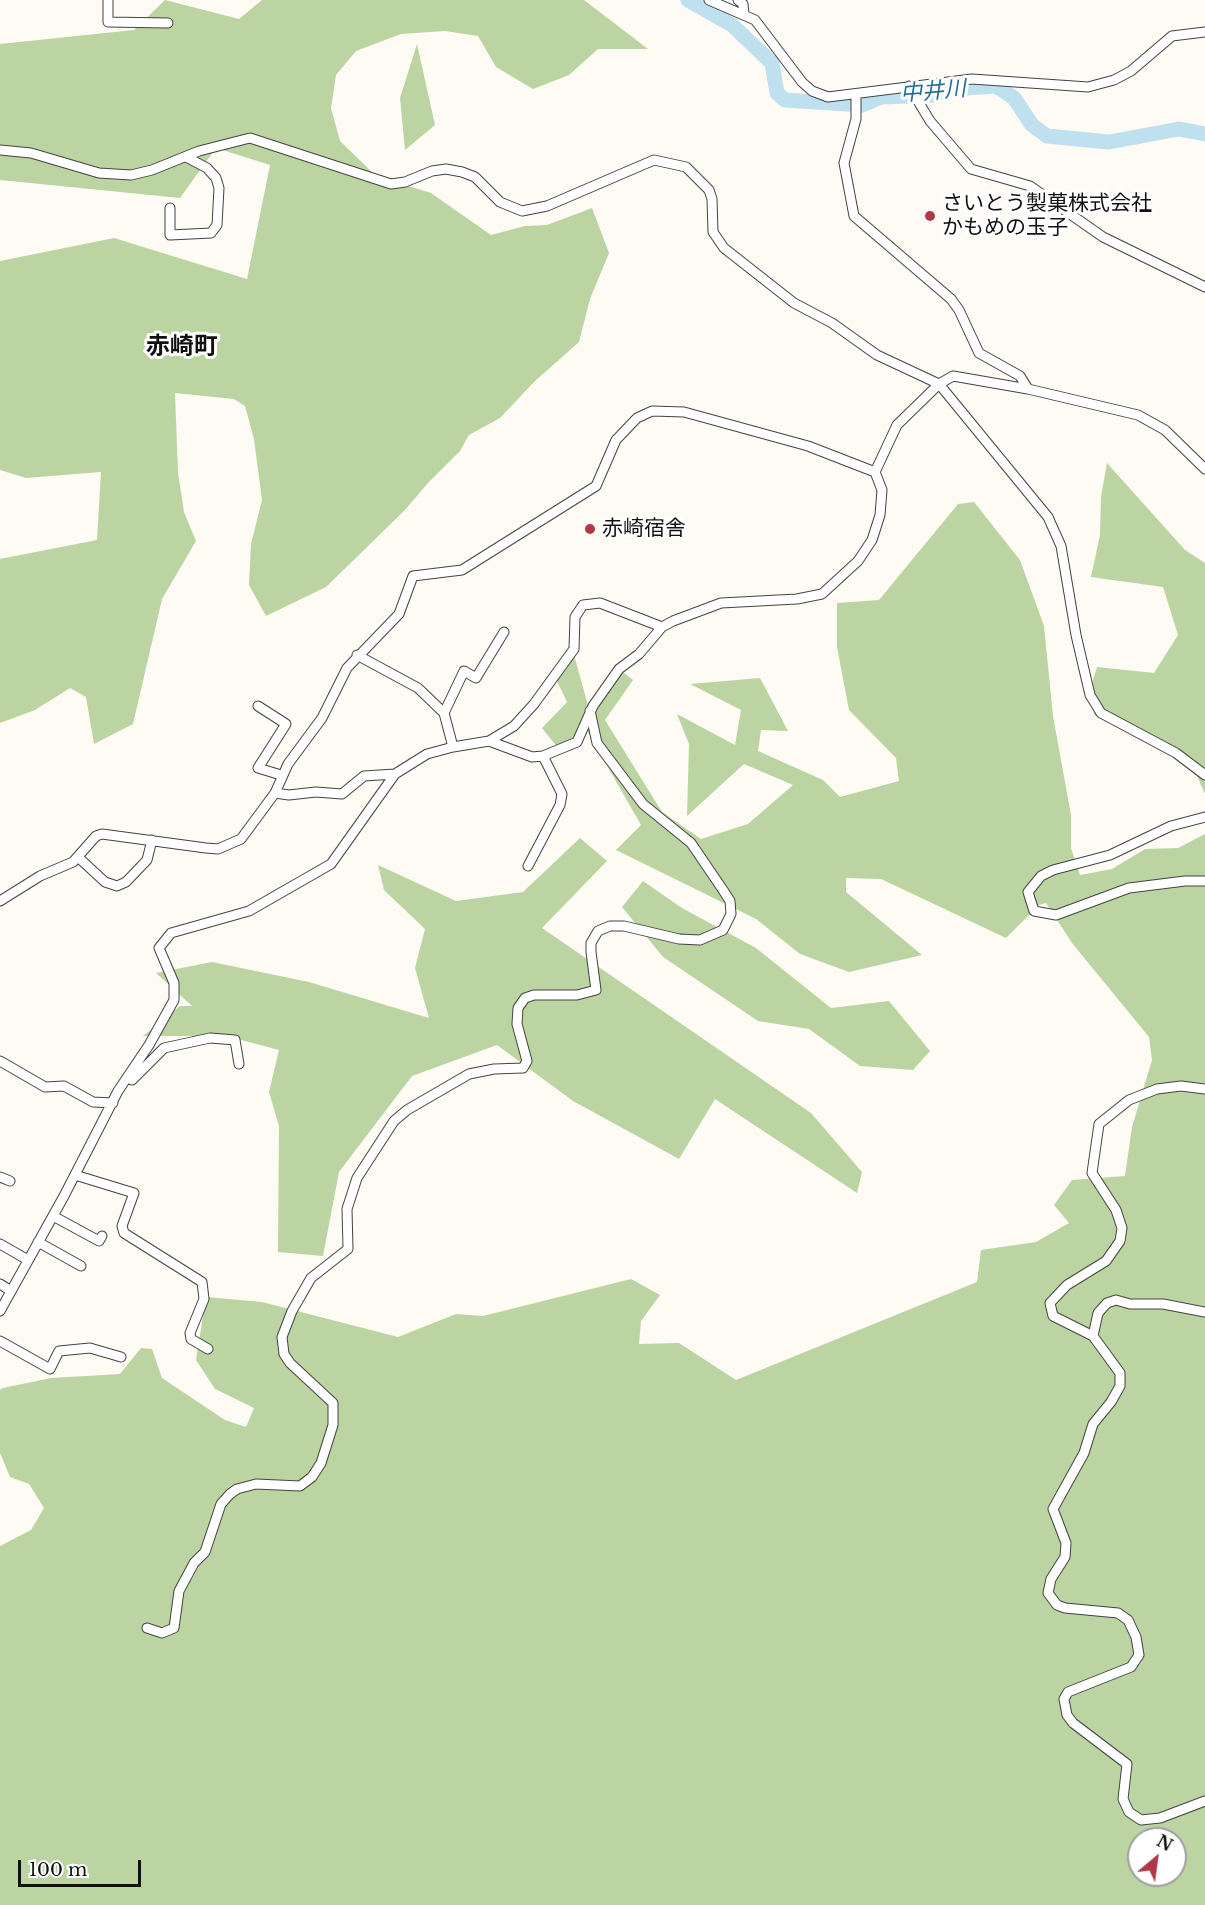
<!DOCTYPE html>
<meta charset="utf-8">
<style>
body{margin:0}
#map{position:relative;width:1205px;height:1905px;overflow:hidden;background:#fefbf4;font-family:"Libre Baskerville",serif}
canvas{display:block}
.north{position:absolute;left:1127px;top:1827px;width:60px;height:60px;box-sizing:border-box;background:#fff;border:2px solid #9f9f9f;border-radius:50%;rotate:29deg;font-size:16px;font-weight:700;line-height:24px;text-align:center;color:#101010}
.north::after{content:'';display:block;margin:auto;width:21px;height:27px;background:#b03847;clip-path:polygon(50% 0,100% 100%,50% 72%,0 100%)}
.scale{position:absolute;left:18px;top:1860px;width:123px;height:27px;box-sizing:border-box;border:3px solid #101010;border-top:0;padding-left:8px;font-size:18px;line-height:21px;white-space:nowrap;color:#101010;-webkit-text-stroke:4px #fff;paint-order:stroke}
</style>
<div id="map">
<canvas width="1205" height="1905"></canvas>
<div class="north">N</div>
<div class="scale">100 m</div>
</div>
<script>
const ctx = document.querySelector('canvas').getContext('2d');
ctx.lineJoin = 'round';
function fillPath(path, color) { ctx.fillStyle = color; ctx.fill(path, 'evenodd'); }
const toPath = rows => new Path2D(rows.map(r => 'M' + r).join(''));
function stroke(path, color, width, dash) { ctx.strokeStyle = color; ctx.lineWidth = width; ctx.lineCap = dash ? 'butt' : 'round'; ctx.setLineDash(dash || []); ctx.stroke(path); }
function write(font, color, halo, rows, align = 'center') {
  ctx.font = font + ' "Libre Baskerville","Noto Sans JP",serif'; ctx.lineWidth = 6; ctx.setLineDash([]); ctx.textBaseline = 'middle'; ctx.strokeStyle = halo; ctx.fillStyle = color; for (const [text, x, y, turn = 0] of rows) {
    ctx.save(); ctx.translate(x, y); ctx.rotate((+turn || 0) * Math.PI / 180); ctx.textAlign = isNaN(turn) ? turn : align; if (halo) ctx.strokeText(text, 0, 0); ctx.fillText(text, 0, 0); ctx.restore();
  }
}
fillPath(toPath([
 [165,0,239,19,262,0,584,0,648,49,598,49,569,75,533,89,496,67,478,36,445,31,401,34,356,51,336,75,331,108,340,141,376,176,431,193,491,235,525,226,547,225,592,208,609,253,590,299,579,342,535,381,500,418,469,435,460,451,428,483,404,511,326,587,266,616,249,585,251,544,262,500,254,439,245,406,234,399,175,393,178,473,184,512,196,541,162,599,133,724,94,744,86,697,70,688,35,710,0,723,0,559,97,540,101,472,26,478,0,470,0,261,114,238,247,279,270,165,216,148,180,198,0,180,0,44,134,30],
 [417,44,435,125,405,150,400,98],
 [1107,463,1185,550,1205,563,1205,794,1197,776,1148,736,1094,715,1093,680,1097,667,1154,673,1178,635,1163,587,1091,577,1100,535,1101,497],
 [974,502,1020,560,1044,626,1053,716,1071,815,1071,848,1080,875,1112,869,1145,849,1178,848,1205,834,1205,1905,0,1905,0,1546,31,1530,44,1508,29,1484,10,1477,0,1453,0,1390,3,1388,51,1378,120,1374,141,1348,152,1349,162,1378,225,1420,246,1427,254,1408,215,1389,196,1360,206,1297,262,1302,398,1337,456,1314,483,1316,631,1279,660,1295,641,1321,639,1344,679,1343,736,1380,977,1282,981,1250,1036,1242,1069,1223,1054,1205,1072,1180,1125,1176,1132,1127,1152,1060,1149,1037,1072,943,1046,903,1039,905,1006,938,881,879,846,878,846,892,922,955,849,972,800,954,756,919,616,850,641,825,586,729,558,748,542,728,567,702,556,679,574,655,589,709,618,668,633,680,605,720,662,812,701,839,748,824,793,785,744,764,687,816,689,744,677,714,735,745,741,710,690,684,760,678,788,731,761,730,758,751,823,780,840,797,899,781,896,758,849,710,837,647,837,603,879,600,958,504],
 [1139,1839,1175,1839,1175,1875,1139,1875],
 [580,838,607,861,542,928,811,1113,862,1172,857,1193,715,1099,679,1159,573,1101,497,1045,412,1076,339,1172,323,1256,278,1252,279,1126,269,1092,279,1050,226,1036,143,1036,180,1006,192,1006,156,973,212,962,309,982,429,1018,415,968,425,929,384,890,378,865,456,901,523,892],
 [643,881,682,908,756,948,831,1008,889,1001,930,1051,913,1070,860,1066,809,1029,758,1021,663,957,622,907]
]), '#bcd4a2');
stroke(toPath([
 [688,0,732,25,772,63,777,93,785,100,862,105,881,97,934,95,951,89,996,86,1014,98,1032,125,1047,136,1109,142,1179,129,1205,134]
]), '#bfe1ef', 15);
const minor = toPath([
 [108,0,108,22,168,23],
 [709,0,755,20,802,82,812,91,828,97,972,79,1088,87,1114,80,1131,71,1172,36,1205,32],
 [738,0,743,4,744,14],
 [909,86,930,121,971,169,1030,186,1103,237,1205,287],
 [856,95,856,119,844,163,854,216,951,299,959,310,979,353,1020,376,1028,389],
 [0,150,31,153,99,173,131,175,152,170,199,151,250,138,391,184,405,182,432,171,446,169,462,172,475,177,500,202,522,211,547,206,654,160,686,167,709,190,712,199,713,232,724,248,794,303,832,323,877,355,939,384,1048,517,1061,546,1076,635,1090,695,1101,713,1176,753,1205,775],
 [170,208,170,235,211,233,217,225,219,188,216,178,207,168,186,157],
 [357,655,418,688,444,713,453,747],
 [258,706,286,724,258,768,281,775],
 [444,713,464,671,476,678,504,632],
 [489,741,532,757,543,756,577,742,593,706,619,669,639,654,662,627,673,621,721,603,797,599,822,594,858,561,872,540,880,515,882,490,875,472,897,425,939,384,953,376,1028,389,1138,415,1165,430,1205,469],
 [275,793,289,795,316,792,342,794,364,776,395,774],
 [1205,817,1171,826,1110,855,1053,870,1041,876,1028,892,1034,911,1056,915,1129,888,1185,881,1205,881],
 [79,858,105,882,117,886,126,882,147,860,152,840],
 [528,866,560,805,562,794,543,756],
 [0,901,40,876,73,862,96,836,102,834,206,848,218,849,241,839,275,793,288,764,322,718,347,668,399,614,413,576,462,570,596,486,616,440,637,418,652,411,684,412,808,446,875,472],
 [0,1061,45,1087,64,1086,93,1102,113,1103],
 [132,1080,164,1048,210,1038,235,1040,239,1064],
 [75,1175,134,1193,122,1226,124,1233,202,1282,204,1299,190,1333,191,1339,208,1349],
 [0,1177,10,1181],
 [53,1216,99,1241,102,1236],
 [38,1242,81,1266],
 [0,1244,28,1260],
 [0,1284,11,1291],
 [0,1311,64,1196,118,1091,149,1045,174,1000,174,983,159,948,171,933,249,911,331,864,395,774,427,754,453,747,489,741,514,726,534,704,574,649,575,617,583,605,600,603,662,627],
 [1205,1312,1163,1304,1130,1304,1116,1300,1107,1303,1098,1313,1093,1336,1120,1373,1120,1386,1111,1402,1093,1424,1084,1453,1053,1509,1066,1543,1065,1557,1051,1579,1048,1593,1057,1605,1065,1608,1118,1613,1128,1620,1136,1637,1139,1655,1131,1667,1068,1692,1064,1699,1067,1715,1073,1723,1127,1764,1123,1799,1129,1812,1141,1820,1160,1818,1205,1801],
 [1093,1336,1053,1316,1050,1303,1067,1285,1106,1261,1120,1241,1122,1228,1116,1210,1092,1173,1099,1124,1129,1100,1157,1089,1181,1086,1205,1089],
 [0,1341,50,1369,59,1351,90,1348,121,1357],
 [147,1628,162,1633,174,1628,179,1591,194,1563,205,1552,221,1504,230,1494,237,1489,256,1484,300,1486,312,1477,321,1463,333,1425,333,1403,290,1363,284,1354,282,1337,292,1311,311,1278,348,1249,347,1209,357,1178,394,1121,407,1110,469,1074,494,1069,523,1068,527,1061,517,1024,518,1008,525,998,534,995,577,995,596,990,591,952,591,943,598,931,610,926,624,926,679,939,700,940,723,930,731,914,730,901,723,890,691,843,643,804,597,743,590,711]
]);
stroke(minor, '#434343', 11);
stroke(minor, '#fff', 9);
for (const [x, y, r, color] of [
 [930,216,6,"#b03847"],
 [590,529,6,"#b03847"]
]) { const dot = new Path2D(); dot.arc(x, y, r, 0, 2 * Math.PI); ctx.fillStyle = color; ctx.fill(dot); stroke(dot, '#fff', 2); }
write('21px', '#101010', '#fff', [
 ["さいとう製菓株式会社",942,204],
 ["かもめの玉子",942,228],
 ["赤崎宿舎",602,529]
], 'left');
write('italic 22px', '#276d93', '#fff', [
 ["中井川",933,92,-5]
]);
write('bold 24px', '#101010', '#fff', [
 ["赤崎町",182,347]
]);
</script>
